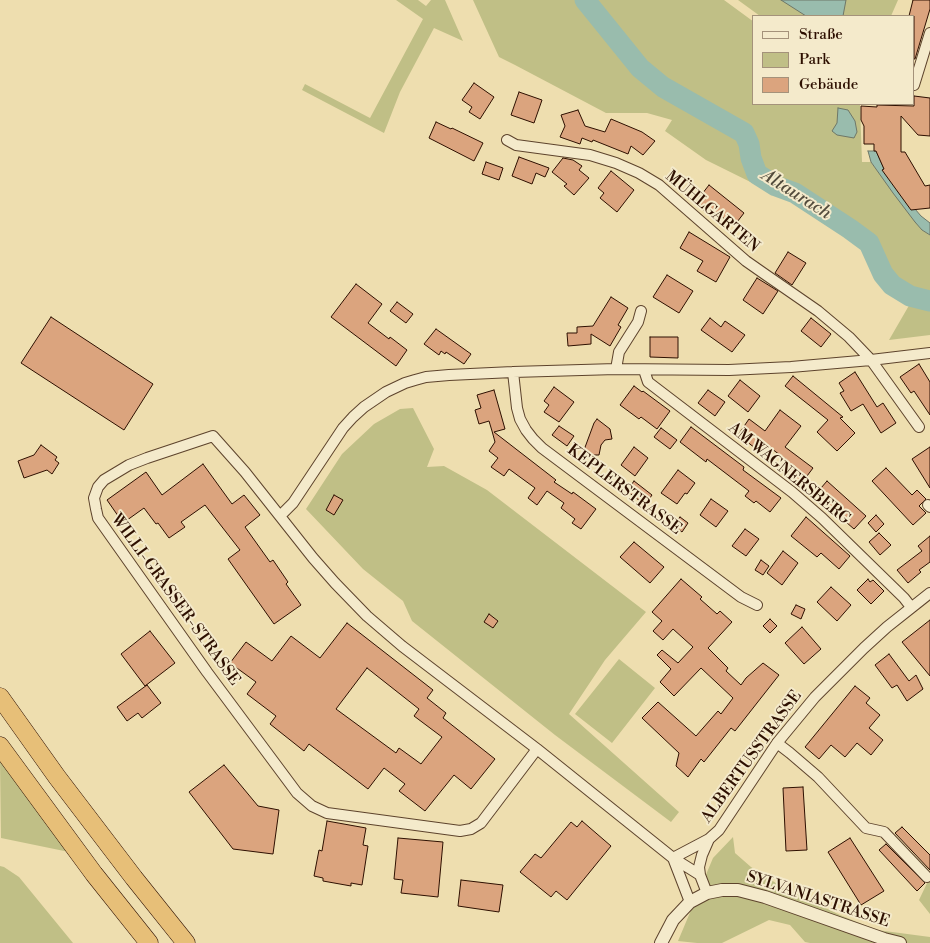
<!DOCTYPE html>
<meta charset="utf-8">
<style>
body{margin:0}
#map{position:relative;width:930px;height:943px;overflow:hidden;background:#eedeaf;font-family:"Libre Bodoni",serif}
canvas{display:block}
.legend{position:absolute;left:752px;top:15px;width:162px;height:90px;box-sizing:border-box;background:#f4eacb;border:1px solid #a4927a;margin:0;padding:6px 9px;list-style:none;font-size:15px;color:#2d0f00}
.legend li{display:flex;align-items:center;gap:10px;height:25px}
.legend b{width:25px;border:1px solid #a4927a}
</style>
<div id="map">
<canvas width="930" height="943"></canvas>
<ul class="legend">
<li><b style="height:6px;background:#f4eacb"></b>Straße</li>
<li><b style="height:14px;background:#c0bf86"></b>Park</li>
<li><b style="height:14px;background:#dba47e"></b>Gebäude</li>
</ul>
</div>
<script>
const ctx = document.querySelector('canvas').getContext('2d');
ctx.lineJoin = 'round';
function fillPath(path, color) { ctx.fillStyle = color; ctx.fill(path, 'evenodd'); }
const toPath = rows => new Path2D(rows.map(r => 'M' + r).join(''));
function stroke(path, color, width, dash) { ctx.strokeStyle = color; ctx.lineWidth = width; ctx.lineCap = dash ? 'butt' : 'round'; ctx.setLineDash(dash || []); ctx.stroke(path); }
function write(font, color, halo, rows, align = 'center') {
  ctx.font = font + ' "Libre Bodoni",serif'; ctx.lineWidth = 4; ctx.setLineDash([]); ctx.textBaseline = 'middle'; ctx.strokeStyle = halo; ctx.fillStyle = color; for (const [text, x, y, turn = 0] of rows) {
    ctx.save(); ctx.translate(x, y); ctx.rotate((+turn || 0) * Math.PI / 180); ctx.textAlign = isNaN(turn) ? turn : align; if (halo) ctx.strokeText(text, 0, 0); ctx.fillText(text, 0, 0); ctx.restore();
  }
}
fillPath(toPath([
 [396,0,418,0,426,6,431,0,445,0,463,41,434,28,400,92,384,133,302,90,305,84,370,118,423,19],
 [473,0,724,0,754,22,754,104,870,104,860,105,862,162,871,162,922,230,930,235,930,335,889,340,911,302,887,289,880,281,862,246,805,209,706,160,665,131,672,120,647,113,606,113,515,65,499,57],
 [738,0,898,0,891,16,760,16],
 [413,408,434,449,427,467,444,466,487,490,646,612,605,660,569,714,679,812,671,822,555,735,412,621,403,601,363,569,306,509,342,454,374,424,400,409],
 [619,659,655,688,612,743,575,714],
 [0,759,69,852,1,838],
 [733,837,735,853,751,867,782,887,840,915,877,930,930,937,930,943,810,943,805,942,790,925,769,920,722,943,697,943,678,941,713,858],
 [0,866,4,867,19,877,73,943,0,943],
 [929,879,930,879,930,914,919,900]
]), '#c0bf86');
const water = toPath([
 [781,0,846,0,843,16,806,16,781,0],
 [838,108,848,110,855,121,857,132,854,138,837,135,832,131,837,123,838,108],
 [868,151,876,151,884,169,915,209,921,216,930,223,930,235,922,230,915,222,893,193,871,162,868,151]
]);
fillPath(water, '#99bcad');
stroke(water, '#6e7768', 1);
stroke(toPath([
 [585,0,640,68,663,87,744,133,749,144,751,158,757,174,776,186,795,193,850,229,869,243,883,274,892,285,910,296,930,301]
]), '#99bcad', 21);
const building = toPath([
 [913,0,930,0,930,9,915,59,914,59,914,16,909,16,913,0],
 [474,83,494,97,480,119,469,112,472,107,462,100,474,83],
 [519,92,542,100,534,123,511,115,519,92],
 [914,96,930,98,930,136,918,135,901,116,901,152,905,152,925,186,930,185,930,208,911,210,882,170,884,169,876,151,874,151,874,144,864,144,864,126,861,120,861,106,877,107,877,105,914,106,914,96],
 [578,110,585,126,605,132,611,119,642,132,655,141,643,155,631,146,628,154,593,140,592,142,582,138,580,144,560,137,565,126,561,115,578,110],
 [436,122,451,129,452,128,483,143,474,161,429,138,436,122],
 [519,157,549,168,545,177,536,173,532,184,512,176,519,157],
 [563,158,573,160,582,166,579,170,589,178,574,195,564,186,567,184,552,172,563,158],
 [486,162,503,168,499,180,482,174,486,162],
 [611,171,634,190,617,212,600,198,604,193,598,188,611,171],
 [709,185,744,213,734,226,722,217,718,222,695,203,709,185],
 [689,232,730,257,716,282,697,271,703,261,680,248,689,232],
 [788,252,806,263,792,285,775,273,788,252],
 [667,275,693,291,679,313,653,297,667,275],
 [757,278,778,291,763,314,743,300,757,278],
 [356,284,382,304,368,323,389,339,390,337,407,350,396,366,331,317,356,284],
 [611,297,628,308,618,325,621,327,610,346,591,334,591,344,568,346,567,333,577,333,577,327,593,326,611,297],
 [397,302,413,314,406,323,390,311,397,302],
 [51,317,153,384,124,430,21,363,51,317],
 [710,318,721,327,725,321,745,335,732,352,701,330,710,318],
 [811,318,831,334,821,347,801,331,811,318],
 [436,329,471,354,464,364,446,352,445,354,441,351,439,355,424,344,436,329],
 [650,337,678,337,678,358,650,357,650,337],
 [919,364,930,382,930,415,914,391,911,393,900,377,919,364],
 [855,372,877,407,883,403,896,423,881,433,863,404,851,411,840,393,844,391,839,383,855,372],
 [793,376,843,417,840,418,855,433,837,451,817,432,828,420,785,386,793,376],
 [740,380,760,396,748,412,728,396,740,380],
 [634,386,642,392,643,391,670,411,657,429,641,417,639,419,620,405,634,386],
 [554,387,574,402,559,422,544,412,549,405,544,401,554,387],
 [494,390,505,429,494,432,556,480,554,482,572,494,573,492,596,509,581,529,572,523,575,519,561,508,564,503,547,491,537,505,528,498,535,488,509,469,504,476,491,467,498,458,489,451,495,442,492,431,489,421,479,424,475,410,481,408,477,395,494,390],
 [708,390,725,402,715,416,698,403,708,390],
 [780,410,801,426,785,447,813,468,801,484,782,470,788,461,764,443,759,451,738,435,749,419,765,431,780,410],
 [597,419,610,429,612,439,605,440,601,445,599,455,593,455,584,450,594,423,597,419],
 [559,426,574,436,567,446,552,435,559,426],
 [691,427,744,467,743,470,781,498,770,512,756,501,754,503,745,496,749,491,707,459,706,462,680,442,691,427],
 [661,428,677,440,670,449,654,437,661,428],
 [41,445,57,457,55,460,59,463,52,474,47,470,24,478,18,461,34,455,41,445],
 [634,447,648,458,635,476,621,465,634,447],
 [930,447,930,488,912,459,930,447],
 [203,464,232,504,244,495,260,515,245,527,270,562,273,560,288,582,286,584,301,605,274,624,228,559,240,550,205,505,181,522,185,527,169,538,158,523,156,524,144,508,123,523,107,500,146,472,162,495,203,464],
 [886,468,912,495,917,490,926,499,919,506,926,513,913,525,872,481,886,468],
 [678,470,695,483,687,494,685,493,677,504,661,493,678,470],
 [634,481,652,495,645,505,627,491,634,481],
 [827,481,866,516,854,529,815,495,827,481],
 [334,495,343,500,334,515,326,510,334,495],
 [711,499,728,511,716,527,700,515,711,499],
 [876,515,884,524,876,532,868,523,876,515],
 [680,517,688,523,682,532,673,525,680,517],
 [806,517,850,556,839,569,821,553,817,557,791,536,806,517],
 [745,529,759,539,746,556,732,546,745,529],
 [879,533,891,545,880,555,869,542,879,533],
 [930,536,930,562,919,570,921,572,908,583,897,570,922,551,918,546,930,536],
 [634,542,664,567,650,583,620,557,634,542],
 [783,551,798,563,782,585,767,573,783,551],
 [761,560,769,566,763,575,755,570,761,560],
 [681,579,702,597,700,599,717,614,720,611,732,622,708,648,728,668,726,671,741,685,746,678,763,663,779,675,735,731,731,728,704,762,701,759,688,777,676,766,679,753,642,718,658,702,696,736,718,711,721,714,733,698,701,668,674,696,660,682,671,669,657,655,662,650,678,663,693,647,673,629,663,640,653,631,662,621,652,612,681,579],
 [868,579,870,582,873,580,884,591,871,604,857,590,868,579],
 [831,587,851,605,837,621,817,602,831,587],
 [796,605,805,609,801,619,791,614,796,605],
 [489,614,498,621,493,628,484,622,489,614],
 [770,619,777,626,770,633,763,626,770,619],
 [930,620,930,676,902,642,930,620],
 [347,623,433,690,427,698,446,713,443,718,495,759,471,789,454,775,425,811,399,791,405,784,384,768,368,789,309,744,304,751,270,724,276,716,247,694,256,682,230,663,246,642,272,661,291,636,320,658,347,623],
 [367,668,419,709,414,716,442,737,421,764,399,748,396,753,336,709,367,668],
 [802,627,821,649,804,664,785,643,802,627],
 [150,631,175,663,145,686,121,654,150,631],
 [889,654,909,681,916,675,923,689,907,701,897,685,892,688,875,665,889,654],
 [147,685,161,703,142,718,138,713,127,721,117,707,147,685],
 [855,686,870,698,866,703,880,715,869,728,883,740,871,755,857,743,845,757,831,745,819,759,805,747,855,686],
 [224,765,258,806,279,810,273,854,233,849,189,792,224,765],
 [803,787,807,850,786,851,783,788,803,787],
 [327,821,366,828,363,845,368,846,362,885,351,883,351,886,323,881,323,878,314,876,319,850,322,851,327,821],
 [582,821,611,846,567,900,556,891,551,897,520,872,535,854,541,858,571,822,577,827,582,821],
 [902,827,930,855,930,870,895,833,902,827],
 [398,838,443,842,438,897,401,893,403,880,394,879,398,838],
 [850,838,884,891,861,905,828,852,850,838],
 [886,844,925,883,917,891,879,850,886,844],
 [461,880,503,885,499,912,458,906,461,880]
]);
fillPath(building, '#dba47e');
stroke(building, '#2d0f00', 1);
const minor = toPath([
 [914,85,930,33],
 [507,140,516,145,590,155,616,163,639,173,659,185,746,261,766,275,818,311,849,337,871,360,919,427],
 [616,369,619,352,638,322,641,311],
 [644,370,648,382,792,492,822,518,904,598,911,607],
 [513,372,517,408,520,419,526,430,533,439,542,448,741,597,757,605],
 [928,505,930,507],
 [280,516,293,503,343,428,353,417,364,407,386,392,405,383,415,380,426,377,449,375,513,372,616,369,729,370,791,367,871,360,930,353],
 [777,743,790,753,818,777,866,828,884,832,927,877],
 [537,749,481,823,471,829,460,831,327,813,312,806,297,793,207,672,98,518,96,509,94,498,98,487,104,480,129,465,147,458,213,436,245,472,313,558,335,583,367,616,402,646,537,749,673,858,700,875],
 [673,858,709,839,719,830,777,743,815,697,864,648,887,627,930,593],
 [673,858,690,902],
 [707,893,700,875,699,867,702,855,709,839]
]);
const tertiary = toPath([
 [661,943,673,920,690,902,707,893,722,890,738,890,765,897,884,939,900,943]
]);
const motorway = toPath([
 [0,697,57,777,134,878,186,943],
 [0,746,94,874,149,943]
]);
stroke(minor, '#5d432c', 12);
stroke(tertiary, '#5d432c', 14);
stroke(motorway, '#2d0f00', 19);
stroke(minor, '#f4eacb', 10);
stroke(tertiary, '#f4eacb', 12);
stroke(motorway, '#e7bf78', 18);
write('16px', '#2d0f00', '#f4eacb', [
 ["MÜHLGARTEN",712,212,40],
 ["AM WAGNERSBERG",789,474,39],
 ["KEPLERSTRASSE",624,490,37],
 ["WILLI-GRASSER-STRASSE",175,600,54],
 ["ALBERTUSSTRASSE",752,757,-54],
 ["SYLVANIASTRASSE",818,900,18]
]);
write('italic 18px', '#534c3d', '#f4eacb', [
 ["Altaurach",796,195,32]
]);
</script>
